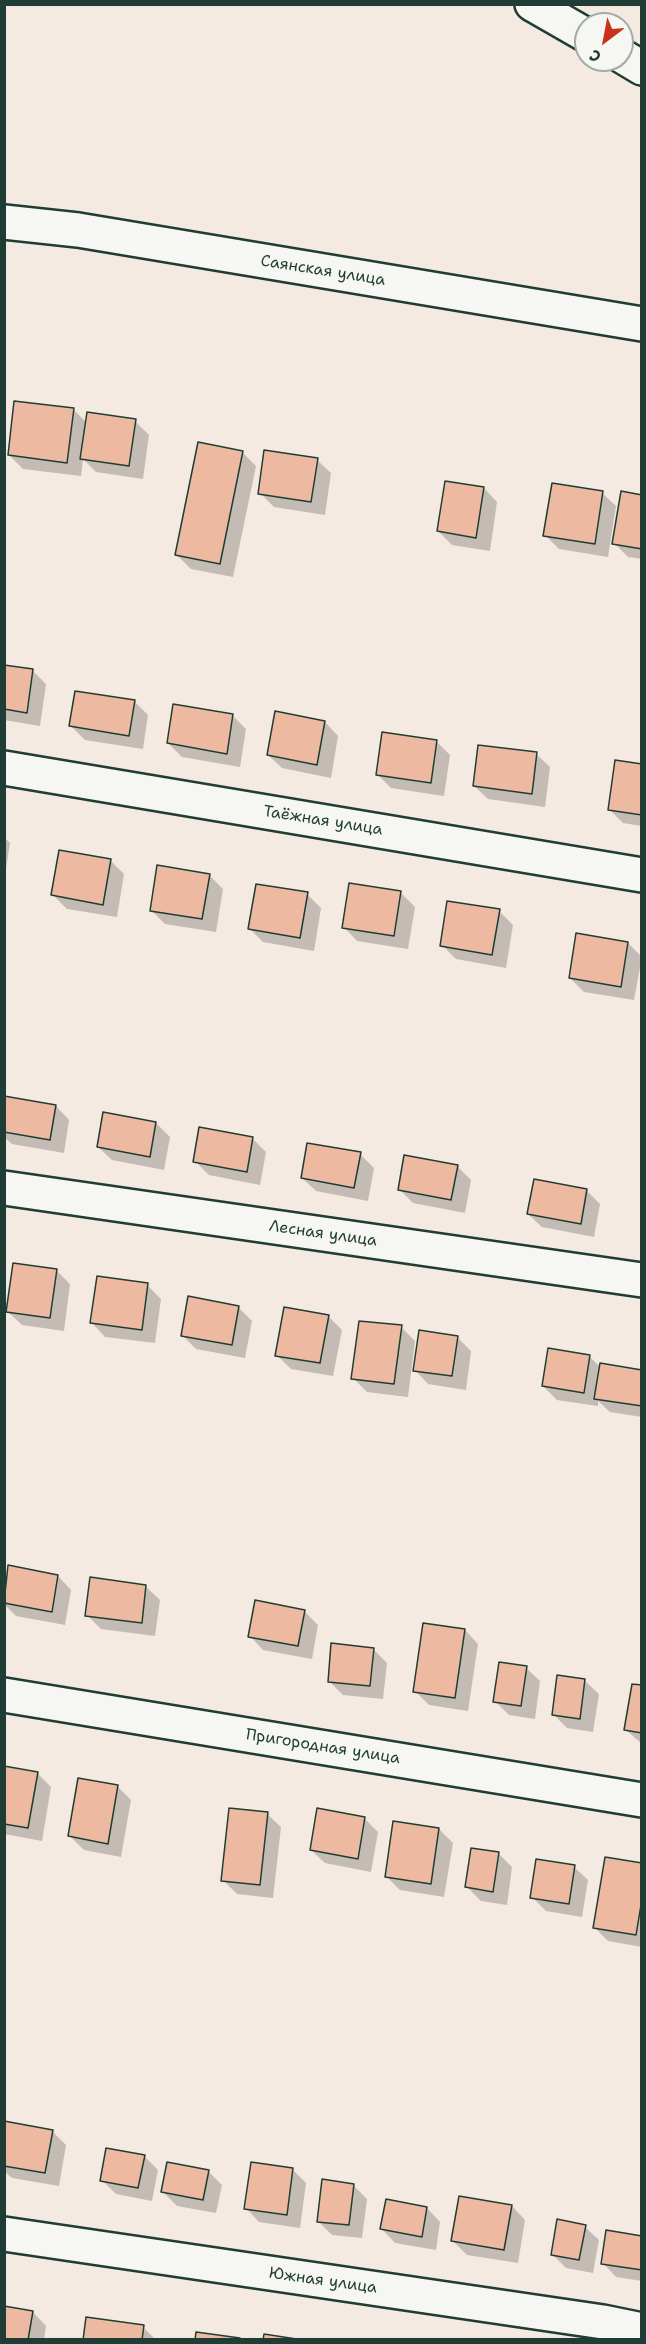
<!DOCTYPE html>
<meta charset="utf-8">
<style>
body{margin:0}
#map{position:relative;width:646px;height:2344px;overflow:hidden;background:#f4eae2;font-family:"Shantell Sans",sans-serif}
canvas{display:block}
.frame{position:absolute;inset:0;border:6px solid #1f3d34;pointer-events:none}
.north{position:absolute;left:574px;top:12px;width:60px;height:60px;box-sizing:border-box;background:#f6f6f2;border:2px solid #a0aca6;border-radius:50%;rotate:212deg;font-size:16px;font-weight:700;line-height:24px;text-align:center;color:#1f3d34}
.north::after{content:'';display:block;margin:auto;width:21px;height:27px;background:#c8321e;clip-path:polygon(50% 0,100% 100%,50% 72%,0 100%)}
</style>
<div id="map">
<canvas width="646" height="2344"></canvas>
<div class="frame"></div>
<div class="north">С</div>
</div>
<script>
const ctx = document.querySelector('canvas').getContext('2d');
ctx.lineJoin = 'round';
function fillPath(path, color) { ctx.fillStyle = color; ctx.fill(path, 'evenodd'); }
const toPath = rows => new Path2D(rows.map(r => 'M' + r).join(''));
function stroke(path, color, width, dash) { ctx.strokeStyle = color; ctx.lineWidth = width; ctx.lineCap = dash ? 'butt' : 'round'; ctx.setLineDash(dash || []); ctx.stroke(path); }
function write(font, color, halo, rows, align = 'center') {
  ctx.font = font + ' "Shantell Sans",sans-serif'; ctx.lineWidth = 4.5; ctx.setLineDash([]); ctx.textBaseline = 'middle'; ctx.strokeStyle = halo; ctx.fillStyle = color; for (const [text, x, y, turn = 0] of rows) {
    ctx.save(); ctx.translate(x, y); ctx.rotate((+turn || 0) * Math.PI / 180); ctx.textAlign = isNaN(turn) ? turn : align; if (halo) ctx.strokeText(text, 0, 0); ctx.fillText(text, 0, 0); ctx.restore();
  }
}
fillPath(toPath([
 [74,410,87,423,135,421,149,435,143,479,96,472,83,459,81,476,23,469,9,455],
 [242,452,256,466,233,577,191,569,177,555],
 [317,460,331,473,325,515,274,507,260,493],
 [484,488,497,502,490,551,452,545,438,531],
 [602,493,616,506,608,557,559,549,545,535],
 [642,496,642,559,628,557,614,543],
 [4,666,32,670,46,684,40,726,4,720],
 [134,701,148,715,143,749,85,740,71,726],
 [232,715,246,729,240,767,182,757,168,743],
 [325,722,338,736,331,778,282,768,268,755],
 [436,741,450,755,444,796,391,788,377,774],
 [536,754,550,767,545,807,488,799,474,786],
 [642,766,642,826,623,823,609,809],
 [4,837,10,843,4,882],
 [110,860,124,874,117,917,67,909,53,895],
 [209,875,223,889,216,932,165,924,151,910],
 [351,885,401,893,415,907,408,949,357,941,344,927],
 [307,894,321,908,314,951,263,942,250,929],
 [499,911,513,925,506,968,456,959,442,945],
 [628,943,642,957,634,1000,584,992,570,978],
 [4,1097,56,1106,69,1120,64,1153,12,1144,4,1137],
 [156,1123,170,1137,164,1170,112,1160,98,1147],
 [252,1138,266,1152,260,1185,209,1175,195,1161],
 [360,1154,374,1168,368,1201,316,1191,302,1178],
 [457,1166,471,1180,465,1213,413,1203,400,1190],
 [586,1190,600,1204,594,1237,542,1227,528,1214],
 [56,1270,70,1284,64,1331,22,1325,8,1312],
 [147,1285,161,1299,155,1343,105,1337,92,1323],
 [238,1307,252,1321,245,1358,196,1349,182,1335],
 [328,1316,342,1330,333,1376,291,1369,277,1355],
 [401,1327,415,1341,408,1397,367,1392,353,1378],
 [457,1337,471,1351,466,1390,428,1384,415,1370],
 [590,1357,601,1368,642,1371,642,1417,610,1412,598,1401,598,1406,557,1400,543,1386],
 [9,1567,58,1576,71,1590,65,1625,16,1616,4,1604],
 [146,1587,160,1600,155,1636,101,1629,87,1615],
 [304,1611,318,1625,312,1659,263,1650,250,1636],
 [465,1630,478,1644,468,1711,429,1705,415,1691],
 [373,1649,387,1663,383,1699,343,1695,329,1681],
 [526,1668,540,1681,535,1719,509,1715,495,1701],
 [585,1681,599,1694,593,1732,567,1728,553,1714],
 [642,1687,642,1744,626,1730],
 [4,1767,37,1773,51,1787,42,1841,4,1834],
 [117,1786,131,1800,121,1857,84,1850,70,1836],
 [267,1814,281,1827,273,1898,237,1894,223,1880],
 [364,1818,378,1832,371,1872,325,1863,311,1850],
 [439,1829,453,1843,444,1897,400,1890,386,1876],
 [498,1853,512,1867,507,1905,481,1901,467,1887],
 [642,1865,642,1947,608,1941,595,1928],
 [574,1867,588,1880,582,1917,546,1911,532,1897],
 [4,2127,52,2131,66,2145,59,2186,12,2178,4,2171],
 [144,2156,158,2170,152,2201,116,2194,102,2180],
 [292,2169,306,2183,300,2228,259,2222,246,2208],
 [208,2171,222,2185,216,2213,177,2206,163,2192],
 [353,2185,367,2199,362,2238,332,2235,318,2221],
 [512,2206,525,2220,518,2263,467,2255,453,2241],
 [427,2208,440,2222,436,2250,395,2243,382,2229],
 [585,2227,599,2240,593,2273,566,2268,552,2254],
 [642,2237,642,2281,616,2277,603,2263],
 [33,2312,46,2326,44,2340,4,2340],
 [143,2327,156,2340,85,2340]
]), '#0003');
const building = toPath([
 [14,401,74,408,67,463,8,455,14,401],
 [87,412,136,419,129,466,80,459,87,412],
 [198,442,243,451,220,564,175,555,198,442],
 [264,450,318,458,311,502,258,494,264,450],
 [445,481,484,487,476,538,437,531,445,481],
 [552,483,603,491,595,544,543,536,552,483],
 [621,491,642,495,642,549,612,544,621,491],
 [4,665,33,669,27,713,4,709,4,665],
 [75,691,135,700,129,736,69,726,75,691],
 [173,704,233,714,227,754,167,743,173,704],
 [275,711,325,721,317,765,267,755,275,711],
 [382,732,437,740,431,783,376,775,382,732],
 [478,745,537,752,532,794,473,786,478,745],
 [615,760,642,764,642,815,608,810,615,760],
 [59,850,111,859,103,905,51,895,59,850],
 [157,865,210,874,202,919,150,911,157,865],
 [349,883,401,891,394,936,342,928,349,883],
 [256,884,308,892,300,938,248,929,256,884],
 [447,901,500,909,492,955,440,946,447,901],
 [576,933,628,942,621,987,569,978,576,933],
 [4,1096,56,1105,50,1140,4,1132,4,1096],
 [103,1112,156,1122,150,1157,97,1147,103,1112],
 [199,1127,253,1137,247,1172,193,1162,199,1127],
 [307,1143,361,1152,354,1188,301,1178,307,1143],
 [404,1155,458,1165,451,1200,398,1190,404,1155],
 [534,1179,587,1189,581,1224,527,1214,534,1179],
 [13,1263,57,1269,50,1318,6,1312,13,1263],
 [97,1276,148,1283,142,1330,90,1323,97,1276],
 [188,1296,239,1306,232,1345,181,1336,188,1296],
 [284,1307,329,1315,320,1363,275,1356,284,1307],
 [359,1321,402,1325,394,1384,351,1379,359,1321],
 [419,1330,458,1336,452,1376,413,1371,419,1330],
 [548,1348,590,1355,584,1393,542,1386,548,1348],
 [600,1363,642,1370,642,1406,594,1399,600,1363],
 [8,1565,58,1575,52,1612,4,1603,8,1565],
 [90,1577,146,1585,142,1623,85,1616,90,1577],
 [255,1600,305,1610,298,1646,248,1637,255,1600],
 [423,1623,465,1629,455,1698,413,1692,423,1623],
 [331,1643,374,1648,370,1686,328,1682,331,1643],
 [499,1662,527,1666,521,1706,493,1702,499,1662],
 [557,1675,585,1679,580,1719,552,1715,557,1675],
 [632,1684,642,1685,642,1733,624,1730,632,1684],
 [4,1766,38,1772,28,1828,4,1824,4,1766],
 [78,1778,118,1785,108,1844,68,1836,78,1778],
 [229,1808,268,1812,260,1885,221,1881,229,1808],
 [317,1808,365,1817,358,1859,310,1850,317,1808],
 [393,1821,439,1828,431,1884,385,1877,393,1821],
 [471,1848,499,1852,493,1892,465,1887,471,1848],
 [605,1857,642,1863,642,1899,636,1935,593,1928,605,1857],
 [536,1859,575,1865,569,1904,530,1898,536,1859],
 [4,2121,53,2130,45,2173,4,2166,4,2121],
 [106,2148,145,2155,138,2188,100,2181,106,2148],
 [167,2162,209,2170,203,2200,161,2192,167,2162],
 [251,2162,293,2168,287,2215,244,2209,251,2162],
 [322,2179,354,2184,349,2225,317,2222,322,2179],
 [459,2196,512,2205,504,2250,451,2241,459,2196],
 [386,2199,427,2207,422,2237,380,2229,386,2199],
 [557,2219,586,2225,579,2260,551,2255,557,2219],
 [606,2230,642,2236,642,2270,601,2264,606,2230],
 [4,2306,33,2311,28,2340,4,2340,4,2306],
 [86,2317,144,2325,142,2340,83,2340,86,2317],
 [196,2332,240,2338,240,2340,195,2340,196,2332],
 [264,2334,303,2340,263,2340,264,2334]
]);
fillPath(building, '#edb9a0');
stroke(building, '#1f3d34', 1.5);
const minor = toPath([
 [532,4,586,35],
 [622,56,642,68],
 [4,222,78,230,642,324],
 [4,768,642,875],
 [4,1188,642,1280],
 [4,1695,642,1800],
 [4,2234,603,2322,642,2330]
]);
stroke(minor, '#1f3d34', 38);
stroke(minor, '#f6f6f2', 33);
write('16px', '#1f3d34', '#f6f6f2', [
 ["Саянская улица",323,271,9],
 ["Таёжная улица",323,821,9],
 ["Лесная улица",323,1234,8],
 ["Пригородная улица",323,1747,9],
 ["Южная улица",323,2281,8]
]);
</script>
